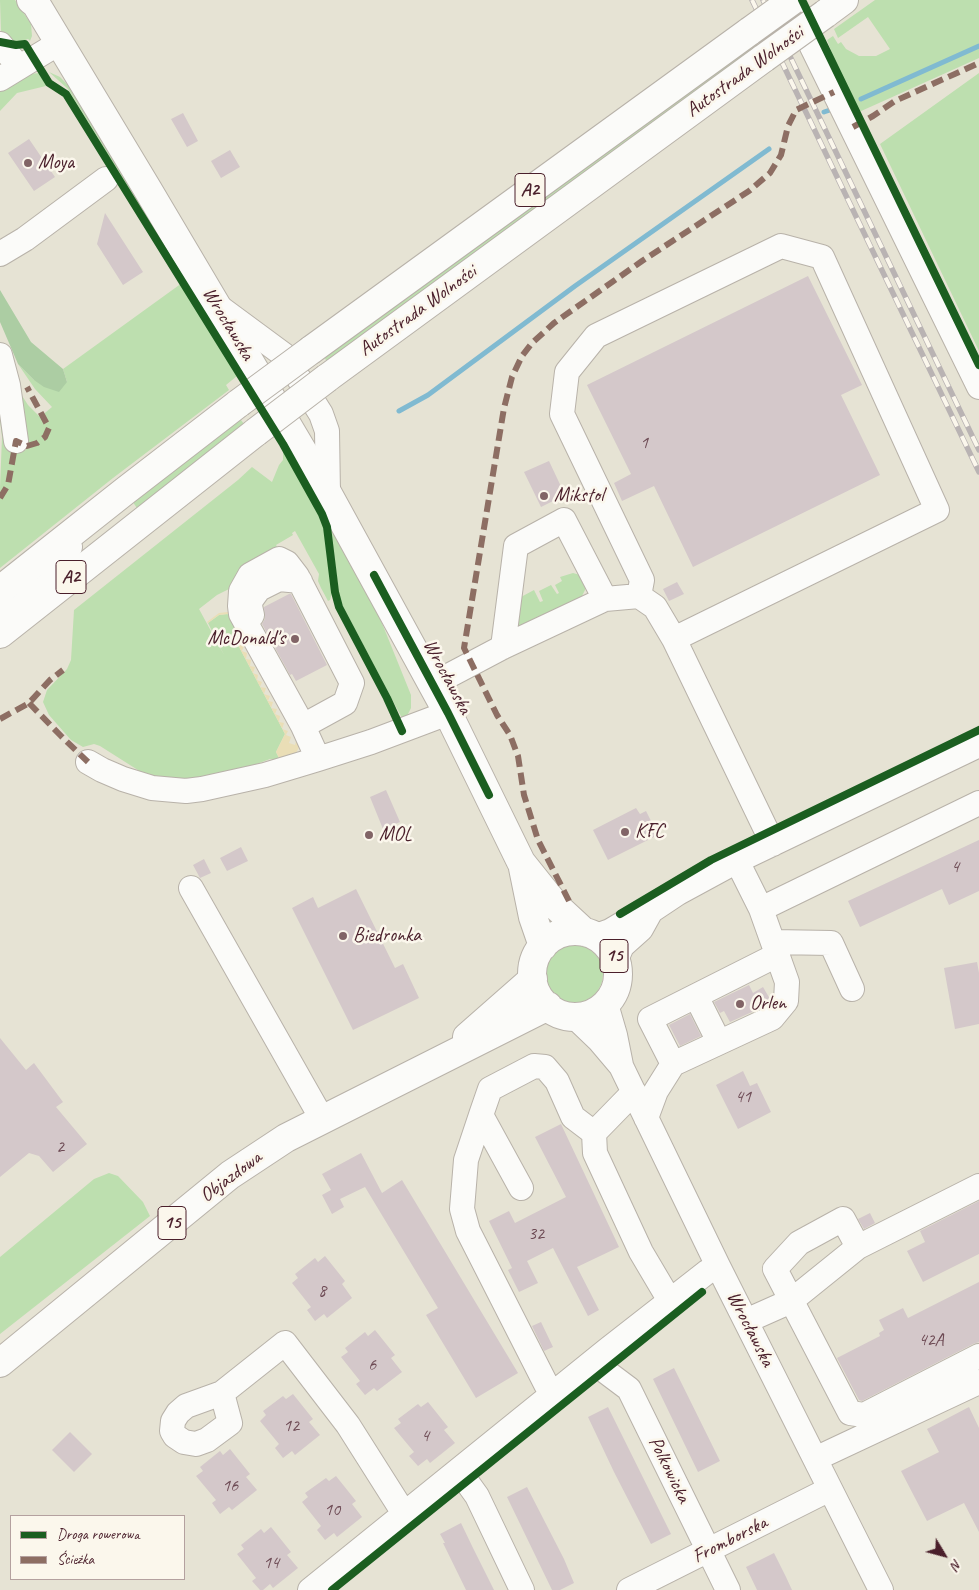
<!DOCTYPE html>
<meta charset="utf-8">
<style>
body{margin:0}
#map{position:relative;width:979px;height:1590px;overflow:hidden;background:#e6e3d4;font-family:Caveat,sans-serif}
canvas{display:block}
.legend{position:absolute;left:10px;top:1515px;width:175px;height:65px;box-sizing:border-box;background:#fbf7ec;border:1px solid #b4a19f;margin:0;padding:6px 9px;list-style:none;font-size:15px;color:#4a1f2b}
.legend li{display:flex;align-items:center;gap:10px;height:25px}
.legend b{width:25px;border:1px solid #b4a19f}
.north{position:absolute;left:919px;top:1530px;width:50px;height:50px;-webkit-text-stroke:4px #fbf7ec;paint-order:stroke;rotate:127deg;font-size:14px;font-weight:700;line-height:20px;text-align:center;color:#4a1f2b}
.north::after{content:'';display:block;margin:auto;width:18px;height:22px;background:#4a1f2b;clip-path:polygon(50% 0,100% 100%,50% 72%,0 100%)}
</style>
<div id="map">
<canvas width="979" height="1590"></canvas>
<ul class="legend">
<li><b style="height:6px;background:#1b5e20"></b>Droga rowerowa</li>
<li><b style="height:6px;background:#8d6e63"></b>Ścieżka</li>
</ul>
<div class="north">N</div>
</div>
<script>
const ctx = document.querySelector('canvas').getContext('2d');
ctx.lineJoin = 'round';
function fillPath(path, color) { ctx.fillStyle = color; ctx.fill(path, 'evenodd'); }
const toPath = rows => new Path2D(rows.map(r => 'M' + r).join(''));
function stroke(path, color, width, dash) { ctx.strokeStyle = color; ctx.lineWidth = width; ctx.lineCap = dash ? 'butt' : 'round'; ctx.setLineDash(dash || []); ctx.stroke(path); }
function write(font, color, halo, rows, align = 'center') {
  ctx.font = font + ' Caveat,sans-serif'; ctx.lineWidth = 5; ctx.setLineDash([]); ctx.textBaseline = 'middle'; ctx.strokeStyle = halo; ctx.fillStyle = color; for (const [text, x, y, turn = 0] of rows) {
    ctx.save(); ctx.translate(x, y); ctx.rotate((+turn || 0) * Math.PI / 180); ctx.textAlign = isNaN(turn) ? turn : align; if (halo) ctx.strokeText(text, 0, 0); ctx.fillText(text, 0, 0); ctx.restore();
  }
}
fillPath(toPath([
 [0,0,15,0,31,24,32,36,30,41,28,39,17,43,11,42,1,32],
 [875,0,979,0,979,58,859,112,850,101,827,40,833,36,838,44,841,42,846,49,859,56,876,56,890,49,868,17,838,38,834,29],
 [756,42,758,47,328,363,322,354],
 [49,72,60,77,68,85,245,371,207,316,68,89],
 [39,73,46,86,17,93,0,111,0,91,12,82,30,74],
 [979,73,979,351,880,144],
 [115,179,120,181,182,283,237,376,226,385,229,390,113,478,0,568,0,487,2,437,0,420,0,382,9,451,26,450,25,431,17,388,28,405,40,417,52,407,35,389,18,364,34,380,67,382,63,369,182,283],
 [238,416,247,428,139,511,130,498],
 [283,449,323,520,332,593,330,600,328,601,321,588,318,581,319,574,295,531,292,533,293,535,276,545,279,550,239,571,229,589,217,595,199,609,224,655,208,623,219,615,227,614,232,616,242,628,237,643,285,734,276,752,280,760,270,759,246,768,199,778,181,779,154,777,141,772,100,746,94,744,83,747,71,740,49,715,43,702,47,690,67,669,71,660,74,610,238,480,252,467,272,482,279,465,283,460],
 [327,520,367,586,411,695,411,708,407,716,403,720,340,601,331,534],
 [573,573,580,575,585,584,585,590,581,598,519,627,514,626,521,597,534,590,540,602,543,601,539,591,551,585,557,594,559,593,555,585,562,581,560,577],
 '545 974a29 29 0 1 1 58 0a29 29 0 1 1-58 0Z',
 [109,1173,118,1176,143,1202,150,1216,0,1334,0,1257,94,1179]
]), '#bddfaf');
fillPath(toPath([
 [0,290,31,342,63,369,67,382,59,392,44,387,34,380,18,364,0,322]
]), '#accda3');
fillPath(toPath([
 [228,612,233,614,244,628,239,645,244,646,242,651,247,653,246,659,251,660,250,666,255,667,253,673,258,675,257,680,262,682,260,687,266,688,264,694,270,696,268,701,273,702,271,708,277,709,275,714,280,716,279,722,284,723,282,729,288,731,286,735,291,737,289,743,295,745,298,734,300,746,294,756,280,760,276,752,285,734,237,643,242,628,233,616,228,614,219,615,208,623,207,622,219,613]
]), '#eadeb6');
stroke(toPath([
 [861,99,979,46],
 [824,112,833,109],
 [399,411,428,395,575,286,769,149]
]), '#80bad1', 5);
fillPath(toPath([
 [183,113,198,141,187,147,171,119],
 [29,139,55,177,34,191,8,153],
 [230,150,240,167,221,178,211,161],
 [105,213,143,272,123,285,97,244],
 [808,276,862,385,841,395,880,475,693,567,654,486,622,501,614,483,631,474,587,385],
 [549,461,565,495,541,507,524,472],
 [677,582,684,594,669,601,663,589],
 [289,594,291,594,327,665,296,681,292,674,290,675,262,624,265,619,264,607],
 [386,790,400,822,383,829,370,797],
 [636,808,640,814,646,811,658,835,608,860,593,830],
 [979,840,979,891,949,905,942,889,860,927,848,901],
 [241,847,248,861,227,871,220,858],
 [204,859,211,873,200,878,193,865],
 [356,889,395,968,403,964,419,998,353,1030,292,908,313,897,318,908],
 [977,962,979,973,979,1024,955,1029,944,968],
 [749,985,753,993,763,987,770,999,763,1007,730,1022,724,1011,720,1013,714,1002],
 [690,1014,701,1036,680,1046,669,1025],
 [0,1038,26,1070,34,1063,63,1102,56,1107,87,1144,53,1172,39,1156,29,1153,0,1177],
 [743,1071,750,1086,757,1083,771,1112,738,1129,716,1085],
 [561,1124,619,1247,577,1267,599,1310,588,1316,553,1248,527,1261,538,1283,519,1292,508,1270,512,1268,489,1221,509,1211,515,1223,566,1197,535,1137],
 [361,1153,382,1193,402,1180,518,1373,476,1398,426,1315,438,1308,365,1187,340,1199,344,1207,332,1214,322,1195,331,1190,322,1174],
 [979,1201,979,1254,923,1282,907,1251,925,1242,920,1231],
 [870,1213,875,1223,864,1229,858,1219],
 [325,1256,345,1281,342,1284,352,1298,327,1318,324,1314,315,1321,307,1310,311,1307,292,1283,298,1278,295,1274,315,1258,318,1262],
 [979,1282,979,1342,973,1344,862,1401,859,1400,837,1358,880,1336,879,1333,884,1330,879,1320,903,1308,908,1318],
 [541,1322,553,1347,544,1351,532,1326],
 [375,1330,395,1355,391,1358,402,1372,377,1391,374,1388,365,1395,356,1384,360,1381,341,1357,348,1352,345,1348,365,1332,368,1336],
 [674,1368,720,1461,698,1472,653,1379],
 [293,1394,313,1419,309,1422,320,1435,295,1455,292,1451,283,1458,275,1448,279,1444,260,1421,266,1415,263,1411,283,1396,286,1399],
 [428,1402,448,1427,444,1430,455,1443,430,1463,427,1459,418,1466,409,1456,414,1452,394,1428,401,1423,398,1419,418,1404,421,1407],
 [608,1407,671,1534,651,1544,614,1472,588,1417],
 [969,1407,979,1428,979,1532,964,1503,927,1521,901,1471,939,1452,927,1429],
 [70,1432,92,1454,74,1472,52,1450],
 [230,1449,250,1474,246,1477,257,1490,232,1510,229,1507,220,1514,212,1503,216,1500,196,1476,203,1471,200,1467,220,1451,223,1455],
 [336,1476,356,1501,352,1504,362,1517,337,1537,334,1533,325,1540,317,1530,321,1526,302,1502,308,1497,305,1493,326,1478,329,1481],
 [527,1487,564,1559,574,1583,560,1590,552,1590,507,1497],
 [461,1523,473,1548,494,1590,466,1590,443,1543,445,1543,440,1534],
 [271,1527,291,1552,287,1555,298,1568,273,1588,270,1584,263,1590,260,1590,252,1581,256,1578,237,1554,244,1549,241,1545,261,1529,264,1533],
 [774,1553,786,1577,792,1590,757,1590,746,1567]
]), '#d4c8ca');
const minor = toPath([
 [789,0,979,387],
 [0,44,19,67],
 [0,79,59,43],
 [0,254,25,239,106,179],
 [219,307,284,355,321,414,327,431,328,494],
 [0,355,8,385,16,441],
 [639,596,642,580,562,414,567,372,596,336,781,246,822,257,937,510,674,639],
 [252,615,250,606,251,600,259,589,279,579,300,581],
 [0,619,70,547],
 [503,647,516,546,564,520,605,599],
 [433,684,503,647,605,599,639,596,655,607,674,639,773,844],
 [303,726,345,703,352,683,297,576,287,563,279,559,250,575,241,591,240,606,241,614,303,726,318,759],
 [88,762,102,770,123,779,152,788,186,791,202,789,265,775,318,759,371,742,448,713],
 [737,861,761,909,979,803],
 [191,888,322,1119],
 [596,936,610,931,632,918,651,911,678,893,737,861,979,745],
 [773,942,831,943,852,989],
 [616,960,622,946,641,929,651,911],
 [696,996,719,1042],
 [606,1004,615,1035,621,1065],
 [575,1017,599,1040,621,1066,718,1266,881,1590],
 [673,1064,650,1019,777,955],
 [634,1092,594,1133,595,1153,641,1252,670,1301],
 [481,1115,466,1160,462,1209,468,1231,552,1396],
 [646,1118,656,1091,673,1064,772,1018,786,1001,787,982,761,909],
 [521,1188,481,1115,490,1089,534,1066,545,1067,557,1081,573,1117,594,1133],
 [858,1247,843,1219,799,1243,775,1269,850,1413,864,1415,979,1356],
 [746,1321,791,1301,858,1247,979,1186],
 [597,1359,605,1371,629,1389,728,1590],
 [222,1393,230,1423,207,1440,196,1444,184,1442,175,1436,172,1431,173,1421,178,1413,186,1406,222,1393,285,1343,348,1425,405,1515],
 [815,1459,979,1382],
 [459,1471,477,1496,522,1590],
 [310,1590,607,1350,707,1272,718,1266],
 [629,1590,830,1489]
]);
const major = toPath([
 [31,0,36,4,148,190,328,494,448,713,521,862,557,907,584,932],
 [523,868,533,917,543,946],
 '532 974a43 43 0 1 1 86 0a43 43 0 1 1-86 0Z',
 [467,1037,533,979],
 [0,1363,230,1175,286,1138,548,1006]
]);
const highway = toPath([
 [825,14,844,0],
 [311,350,750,31],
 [327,378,764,58],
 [0,590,125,491,239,403],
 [0,634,256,432]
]);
stroke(minor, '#b8b2a9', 26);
stroke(major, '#b8b2a9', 30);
stroke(highway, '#b8b2a9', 30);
stroke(minor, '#fbfbf9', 24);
stroke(major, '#fbfbf9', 28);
stroke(highway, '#fbfbf9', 28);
const rail = toPath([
 [752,0,979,472],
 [763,0,979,450]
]);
stroke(rail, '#b9b3b3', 5.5);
stroke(rail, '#fbf7ec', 4, [11]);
const highwayBridge = toPath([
 [750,31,793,0],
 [764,58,825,14],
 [239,403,311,350],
 [256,432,327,378]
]);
stroke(highwayBridge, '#b8b2a9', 30, []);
stroke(highwayBridge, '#fbfbf9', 28);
stroke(toPath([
 [853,127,873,116,895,101,979,63],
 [0,498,8,485,16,441,27,446,37,443,45,437,49,428,27,387],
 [29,703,62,737,88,762],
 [0,719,29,703,50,680,63,670],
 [569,901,538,840,524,795,518,756,510,735,497,715,464,648,504,408,512,377,522,356,532,343,554,323,642,261,749,191,770,173,781,155,788,126,796,110,834,92]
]), '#8d6e63', 6, [12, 6]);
stroke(toPath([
 [802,0,979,365],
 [0,42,16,45,25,44,49,83,66,94,283,444,322,514,327,527,335,592,339,607,387,698,402,731],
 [374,575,448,713,489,795],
 [620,914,711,860,979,730],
 [332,1590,702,1292]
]), '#1b5e20', 8);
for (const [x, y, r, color] of [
 [28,163,5,"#816466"],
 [544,496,5,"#816466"],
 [295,639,5,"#816466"],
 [625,832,5,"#816466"],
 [369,835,5,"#816466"],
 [343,936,5,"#816466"],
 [740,1004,5,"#816466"]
]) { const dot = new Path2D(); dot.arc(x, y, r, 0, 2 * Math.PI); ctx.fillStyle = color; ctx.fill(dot); stroke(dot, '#fbf7ec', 2); }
write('18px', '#6c4953', null, [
 ["1",644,443],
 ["4",955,867],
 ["41",743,1097],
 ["2",60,1147],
 ["32",536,1234],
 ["8",322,1291],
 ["42A",931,1340],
 ["6",372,1365],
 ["12",291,1426],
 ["4",425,1436],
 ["16",230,1486],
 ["10",332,1510],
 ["14",271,1563]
]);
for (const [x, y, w] of [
 [530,190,30],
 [71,577,30],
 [614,956,28],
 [172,1223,28]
]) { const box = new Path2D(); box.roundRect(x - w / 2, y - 16.5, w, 33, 4); ctx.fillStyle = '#fbf7ec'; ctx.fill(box); stroke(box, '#4a1f2b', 1); }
write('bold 19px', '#4a1f2b', null, [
 ["A2",530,190],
 ["A2",71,577],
 ["15",614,956],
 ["15",172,1223]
]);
write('20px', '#4a1f2b', '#fbf7ec', [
 ["Autostrada Wolności",745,72,-36],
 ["Autostrada Wolności",418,311,-36],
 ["Wrocławska",228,324,59],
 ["Wrocławska",447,677,62],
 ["Objazdowa",231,1177,-37],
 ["Wrocławska",750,1329,63],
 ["Polkowicka",669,1470,64],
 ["Fromborska",730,1540,-27]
]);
write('20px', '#4a1f2b', '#fbf7ec', [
 ["Moya",38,163],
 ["Mikstol",554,496],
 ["McDonald's",285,639,"right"],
 ["KFC",635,832],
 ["MOL",379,835],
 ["Biedronka",353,936],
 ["Orlen",750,1004]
], 'left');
</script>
